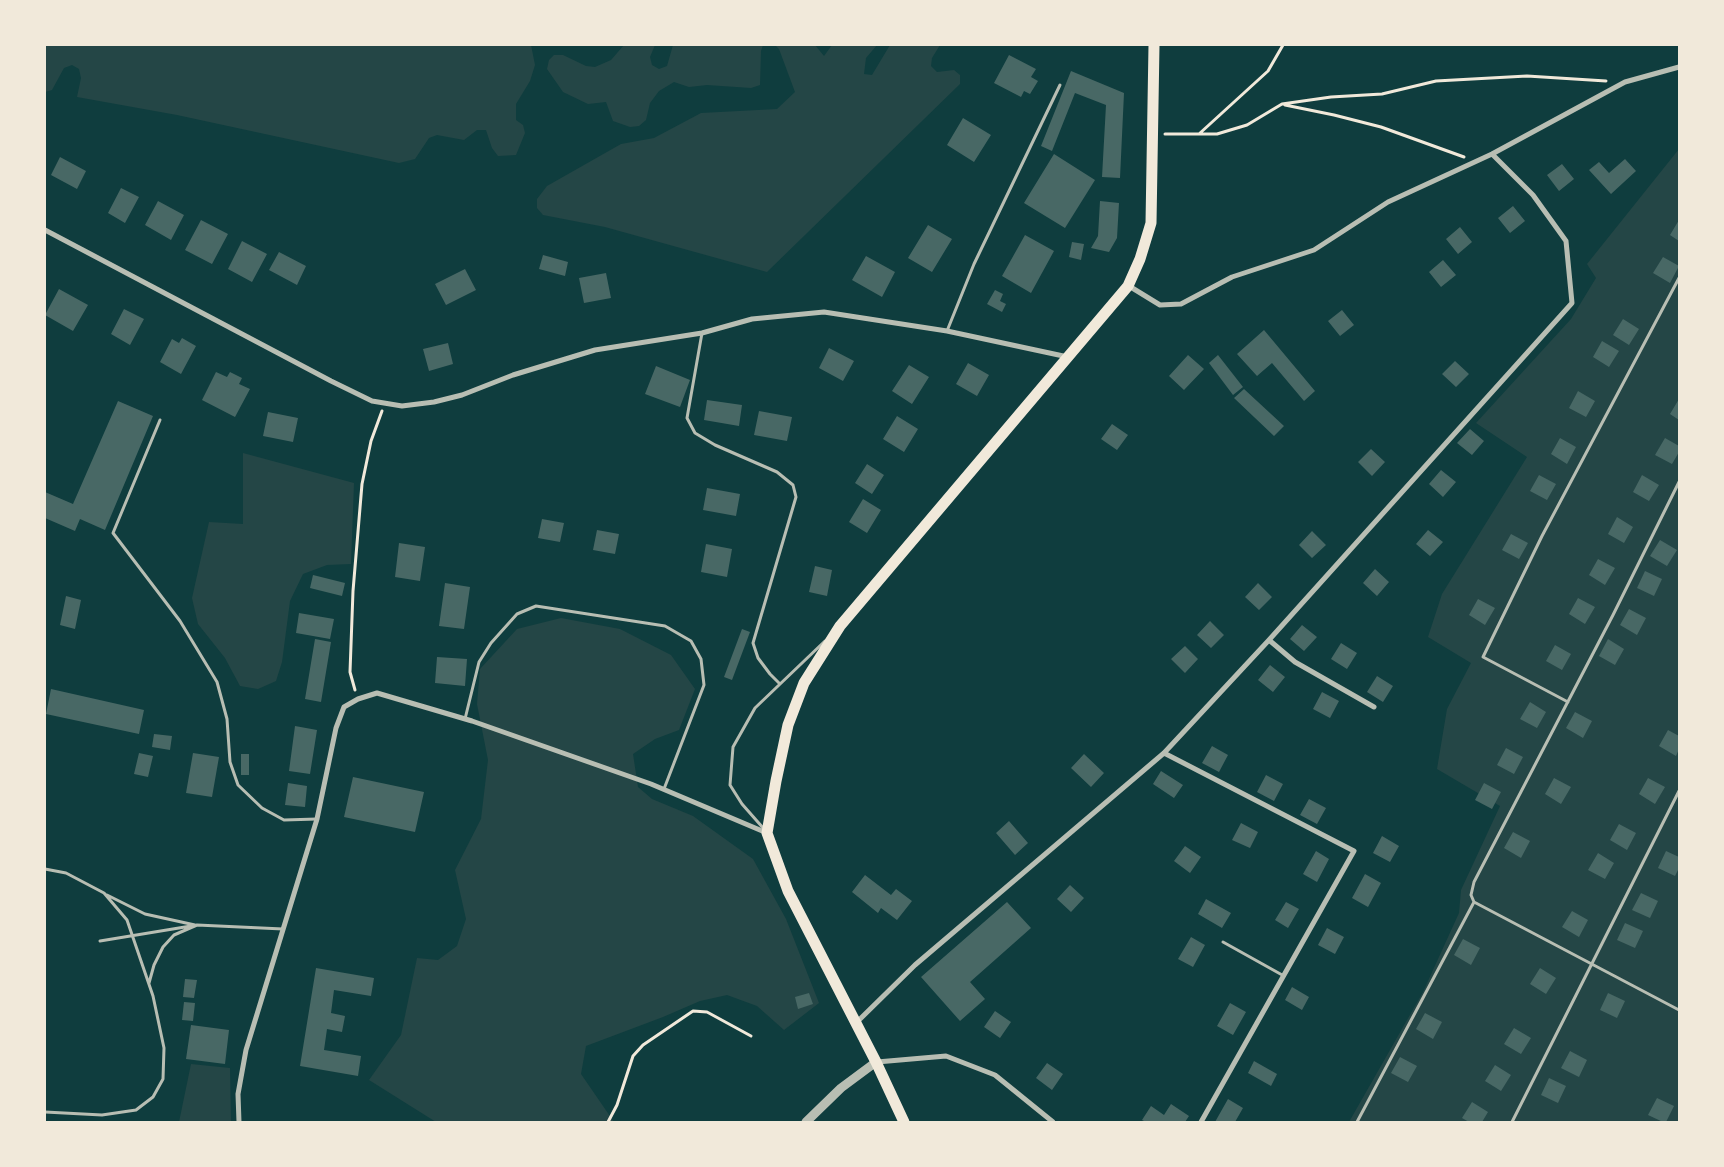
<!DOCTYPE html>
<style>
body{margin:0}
#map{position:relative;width:1724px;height:1167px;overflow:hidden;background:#0f3d3e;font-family:"Work Sans",sans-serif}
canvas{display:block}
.frame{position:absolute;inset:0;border:46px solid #f1e9da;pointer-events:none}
</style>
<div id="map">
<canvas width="1724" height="1167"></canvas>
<div class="frame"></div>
</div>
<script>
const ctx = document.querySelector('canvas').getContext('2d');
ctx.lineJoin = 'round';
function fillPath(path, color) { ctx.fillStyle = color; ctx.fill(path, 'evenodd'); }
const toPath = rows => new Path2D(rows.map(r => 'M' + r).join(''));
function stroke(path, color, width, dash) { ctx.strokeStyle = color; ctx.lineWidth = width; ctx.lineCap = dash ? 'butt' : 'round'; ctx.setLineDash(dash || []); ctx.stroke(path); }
fillPath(toPath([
 [45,45,531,45,535,65,530,81,516,104,516,120,523,125,525,133,516,155,498,156,492,148,486,130,477,130,464,140,437,135,429,138,415,159,399,163,177,115,77,97,81,78,79,69,72,65,64,68,52,90,45,92],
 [624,45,655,45,650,57,652,65,659,69,667,66,673,45,763,45,761,51,760,85,751,88,707,85,689,87,674,82,659,91,650,103,646,120,639,126,630,127,613,121,606,102,588,104,563,92,547,69,549,60,554,55,563,55,586,66,595,67,611,60],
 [775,45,815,45,824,56,832,45,877,45,866,58,864,74,872,75,890,45,940,45,932,58,931,66,937,72,954,70,960,75,960,84,767,272,605,227,543,215,537,208,537,199,547,186,621,144,654,138,701,113,777,109,795,92,779,49],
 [1679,149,1679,1122,1349,1122,1423,992,1459,913,1461,890,1500,806,1437,769,1447,709,1471,663,1428,637,1442,594,1527,457,1476,423,1571,319,1596,278,1587,264],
 [243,453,354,483,351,564,327,565,303,574,290,601,282,662,276,681,258,689,240,686,225,658,198,624,192,598,209,522,243,524],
 [561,618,620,629,671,655,695,689,679,730,655,739,633,754,638,787,652,799,693,816,753,859,786,919,819,1003,784,1030,757,1006,727,995,700,1001,663,1017,586,1046,581,1074,614,1122,436,1122,369,1080,401,1035,417,958,438,960,457,946,466,919,455,870,481,819,488,760,477,704,480,669,517,629],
 [191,1064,230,1068,231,1122,179,1122]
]), '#244646');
fillPath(toPath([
 [1009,55,1036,69,1031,77,1038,81,1030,94,1024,91,1021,97,994,83],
 [1071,71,1124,93,1120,178,1102,177,1106,105,1075,93,1052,151,1041,146],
 [963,118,991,135,974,162,947,145],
 [1054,154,1095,180,1065,228,1024,203],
 [60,157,86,171,77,189,51,175],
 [1625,159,1636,171,1611,194,1589,170,1599,162,1609,173],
 [1562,164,1574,179,1559,191,1547,175],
 [121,188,139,197,125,223,108,213],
 [158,201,184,215,171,240,145,225],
 [1100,201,1119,203,1117,238,1109,252,1091,248,1098,236],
 [1513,206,1525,221,1510,233,1498,218],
 [201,220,228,234,212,264,185,250],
 [1679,220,1679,241,1670,235],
 [928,225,952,239,932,272,908,258],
 [1460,227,1472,242,1458,254,1446,239],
 [1025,235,1054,251,1031,293,1002,276],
 [242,241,267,254,252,282,228,269],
 [1072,242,1084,244,1081,260,1069,257],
 [279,252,306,266,297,285,269,270],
 [543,255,568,262,565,276,539,269],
 [866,256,895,272,882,297,852,280],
 [1663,257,1679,266,1670,283,1653,273],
 [1443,260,1456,275,1441,287,1429,272],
 [465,269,476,290,446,305,435,284],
 [606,273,611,298,584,303,579,278],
 [59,289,88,305,73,331,45,315],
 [995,290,1003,294,1000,301,1006,304,1002,312,987,304],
 [124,309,144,319,130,345,111,334],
 [1342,310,1354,325,1340,336,1328,321],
 [1623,319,1639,329,1629,345,1613,335],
 [1264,330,1315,391,1304,401,1272,363,1257,376,1237,354],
 [182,338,196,346,181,374,160,362,172,339,179,343],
 [1602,341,1619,351,1609,367,1593,357],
 [448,343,453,364,429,371,423,349],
 [829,348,854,361,843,381,819,368],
 [1188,355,1204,369,1184,390,1169,376],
 [1218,355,1243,387,1233,395,1209,363],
 [1455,361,1469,374,1456,387,1442,374],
 [968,363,989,375,977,396,956,384],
 [909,365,929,377,912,404,892,391],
 [656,366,690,380,680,407,645,394],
 [216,372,227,377,230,372,242,378,239,384,250,389,235,417,202,400],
 [1244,389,1284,426,1274,436,1234,398],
 [1578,391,1595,401,1586,417,1569,408],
 [1679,399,1679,420,1670,414],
 [707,400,742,405,739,426,704,420],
 [118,401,153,416,105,530,80,519,75,531,45,518,45,492,73,504],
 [759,411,792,417,787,441,754,435],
 [268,412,298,418,293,442,263,436],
 [897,416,918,429,904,452,883,439],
 [1112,424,1128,435,1117,450,1101,439],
 [1470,429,1484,441,1472,455,1457,443],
 [1560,438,1576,447,1567,464,1551,454],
 [1665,438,1679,446,1679,452,1672,464,1655,455],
 [1371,449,1385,462,1372,476,1358,462],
 [867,464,884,475,872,494,855,483],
 [1441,470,1456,482,1443,497,1429,484],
 [1539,475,1556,484,1547,500,1530,491],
 [1642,475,1659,485,1649,501,1633,492],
 [707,488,740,494,736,516,703,510],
 [863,499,881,510,867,533,849,522],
 [1617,517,1633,527,1624,543,1608,534],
 [542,519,564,523,560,542,538,538],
 [597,530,619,534,615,554,593,550],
 [1428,530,1443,542,1430,556,1416,544],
 [1312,531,1326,545,1312,558,1299,545],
 [1511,534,1528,543,1519,559,1502,550],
 [1660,540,1677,550,1667,566,1650,556],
 [399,543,425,547,420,581,395,577],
 [706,544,732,549,727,577,701,572],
 [1598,559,1615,568,1605,585,1589,575],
 [815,566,832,570,827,596,809,592],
 [1375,569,1389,582,1377,596,1363,583],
 [1645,571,1662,579,1654,596,1637,588],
 [313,575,345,583,342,596,310,588],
 [445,583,470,587,464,629,439,626],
 [1258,583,1272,597,1259,610,1245,597],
 [66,596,81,600,75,629,60,625],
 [1578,598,1595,607,1585,624,1569,614],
 [1478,599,1495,608,1485,625,1469,615],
 [1629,609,1646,618,1637,635,1620,625],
 [299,613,334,619,330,639,296,633],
 [1210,621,1224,635,1211,648,1197,635],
 [1302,625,1317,637,1304,651,1290,639],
 [742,629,750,632,732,680,724,677],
 [315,639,331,642,321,702,305,699],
 [1608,639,1624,649,1615,665,1599,656],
 [1341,643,1357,653,1347,669,1331,659],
 [1555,645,1571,654,1562,670,1546,661],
 [1185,646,1198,659,1185,673,1171,659],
 [437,657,467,659,465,686,435,683],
 [1270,665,1285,677,1273,692,1258,680],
 [1377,676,1393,686,1383,702,1367,692],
 [51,689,144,710,139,734,46,714],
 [1322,692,1339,701,1330,718,1313,709],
 [1530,702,1546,712,1537,728,1520,719],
 [1575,712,1592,721,1583,738,1566,728],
 [295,726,317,730,310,774,289,771],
 [1668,730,1679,736,1679,749,1676,756,1659,746],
 [154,734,172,736,170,750,152,747],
 [1212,746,1228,755,1219,772,1202,763],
 [1506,748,1523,757,1514,774,1497,765],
 [139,753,153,756,148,777,134,774],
 [193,753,219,757,212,797,186,793],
 [241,754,249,754,249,775,241,775],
 [1084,754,1104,773,1091,787,1071,768],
 [1161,771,1183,785,1174,798,1153,784],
 [1266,775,1283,784,1274,801,1257,792],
 [353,777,424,792,415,832,344,817],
 [1554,778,1571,787,1561,804,1545,794],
 [1648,778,1665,787,1655,804,1639,794],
 [288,783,307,786,305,807,285,805],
 [1484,783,1501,792,1492,809,1475,800],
 [1309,799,1326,808,1317,824,1300,815],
 [1009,821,1028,843,1015,855,996,833],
 [1241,823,1258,832,1250,848,1232,840],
 [1619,824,1636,833,1627,850,1610,840],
 [1513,832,1530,841,1521,858,1504,848],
 [1382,836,1399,846,1390,862,1373,853],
 [1185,846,1201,857,1190,873,1174,861],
 [1316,851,1329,859,1317,882,1303,874],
 [1666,851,1679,857,1679,868,1675,876,1658,868],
 [1598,853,1614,863,1605,879,1588,870],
 [1365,874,1381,883,1368,907,1352,898],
 [865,875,891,895,896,889,912,901,897,920,881,908,878,913,852,892],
 [1070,885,1084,898,1071,912,1057,899],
 [1641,893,1658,901,1650,918,1632,910],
 [1206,899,1231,913,1222,928,1198,914],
 [1007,902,1031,928,970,982,985,999,960,1021,921,977],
 [1286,902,1299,909,1288,928,1275,920],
 [1572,911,1588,920,1579,937,1562,927],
 [1625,923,1643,931,1635,948,1617,940],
 [1327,928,1344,937,1335,954,1318,945],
 [1191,937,1205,945,1193,967,1178,959],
 [1463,939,1480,948,1471,965,1454,955],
 [316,968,374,978,371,996,334,990,331,1013,345,1016,342,1032,327,1029,324,1050,361,1056,358,1076,300,1066],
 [1540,968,1556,978,1546,994,1530,984],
 [185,979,197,980,194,998,183,997],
 [1292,987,1309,997,1302,1010,1285,1000],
 [809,993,813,1004,798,1009,795,997],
 [1608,993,1625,1001,1617,1018,1600,1010],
 [184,1002,195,1003,193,1021,182,1020],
 [1230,1003,1246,1012,1233,1035,1217,1026],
 [995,1011,1011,1022,1000,1038,984,1027],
 [1425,1013,1442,1022,1433,1039,1416,1029],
 [191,1025,229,1030,225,1064,186,1059],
 [1514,1028,1531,1038,1521,1054,1504,1044],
 [1570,1051,1587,1060,1579,1077,1561,1068],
 [1400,1057,1417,1066,1408,1082,1391,1073],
 [1254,1061,1277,1074,1271,1086,1248,1073],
 [1047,1063,1063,1074,1052,1090,1036,1078],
 [1495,1065,1511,1075,1501,1091,1485,1081],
 [1549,1078,1566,1086,1558,1103,1541,1095],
 [1657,1098,1674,1106,1666,1122,1663,1122,1648,1115],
 [1228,1099,1243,1108,1235,1122,1215,1122],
 [1472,1102,1488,1112,1482,1122,1469,1122,1462,1118],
 [1171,1104,1189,1116,1185,1122,1146,1122,1142,1120,1151,1106,1164,1115]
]), '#486865');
stroke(toPath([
 [1285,105,1334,115,1381,127,1464,157],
 [1165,134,1217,134,1247,125,1282,104,1331,97,1382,94,1436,81,1527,76,1606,81],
 [1199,134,1268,71,1283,45],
 [355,690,350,672,353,591,362,484,371,441,382,411],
 [608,1122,617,1105,633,1056,643,1045,693,1011,707,1012,751,1036]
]), '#f1e9da', 3);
stroke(toPath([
 [947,331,974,264,1060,85],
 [702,333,687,418,695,433,715,445,777,472,793,485,796,497,753,643,758,658,770,674,780,684],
 [160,420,113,533,180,621,217,682,227,719,230,762,238,785,262,808,284,820,317,819],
 [1679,482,1613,615,1474,882,1471,895,1474,902,1679,1010],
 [1568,702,1483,657,1542,536,1679,278],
 [465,719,479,662,491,643,517,614,536,606,665,626,691,641,701,659,704,685,664,789],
 [764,829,742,804,730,785,733,747,755,708,825,641],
 [45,869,66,873,104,893,127,920,153,996,164,1048,163,1079,153,1097,136,1110,102,1115,45,1112],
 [107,895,145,914,195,925],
 [100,941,191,926],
 [1223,942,1284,976],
 [149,983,154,965,163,947,174,935,197,925,283,929],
 [1357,1122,1474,902],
 [1512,1122,1679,791]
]), '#b8beb3', 3);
stroke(toPath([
 [45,230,331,381,372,401,402,406,434,402,462,395,513,375,595,350,702,333,752,319,824,312,947,331,1068,357],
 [1129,286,1160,305,1181,304,1232,277,1314,250,1388,202,1492,154,1625,82,1679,67],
 [1269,640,1295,662,1374,707],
 [1164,753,1354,851,1201,1122],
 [856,1023,915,965,1164,753,1269,640,1572,303,1566,241,1533,195,1492,154],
 [877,1062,946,1056,995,1075,1053,1122],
 [239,1122,238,1094,246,1050,317,819,336,728,344,707,358,699,377,693,472,721,651,784,767,833]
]), '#b8beb3', 5);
stroke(toPath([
 [806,1122,841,1088,876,1062]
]), '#b8beb3', 9);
stroke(toPath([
 [904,1122,876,1062,788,891,767,833,776,781,788,725,804,683,840,626,1128,286,1140,259,1151,223,1154,45]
]), '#f1e9da', 11);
</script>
